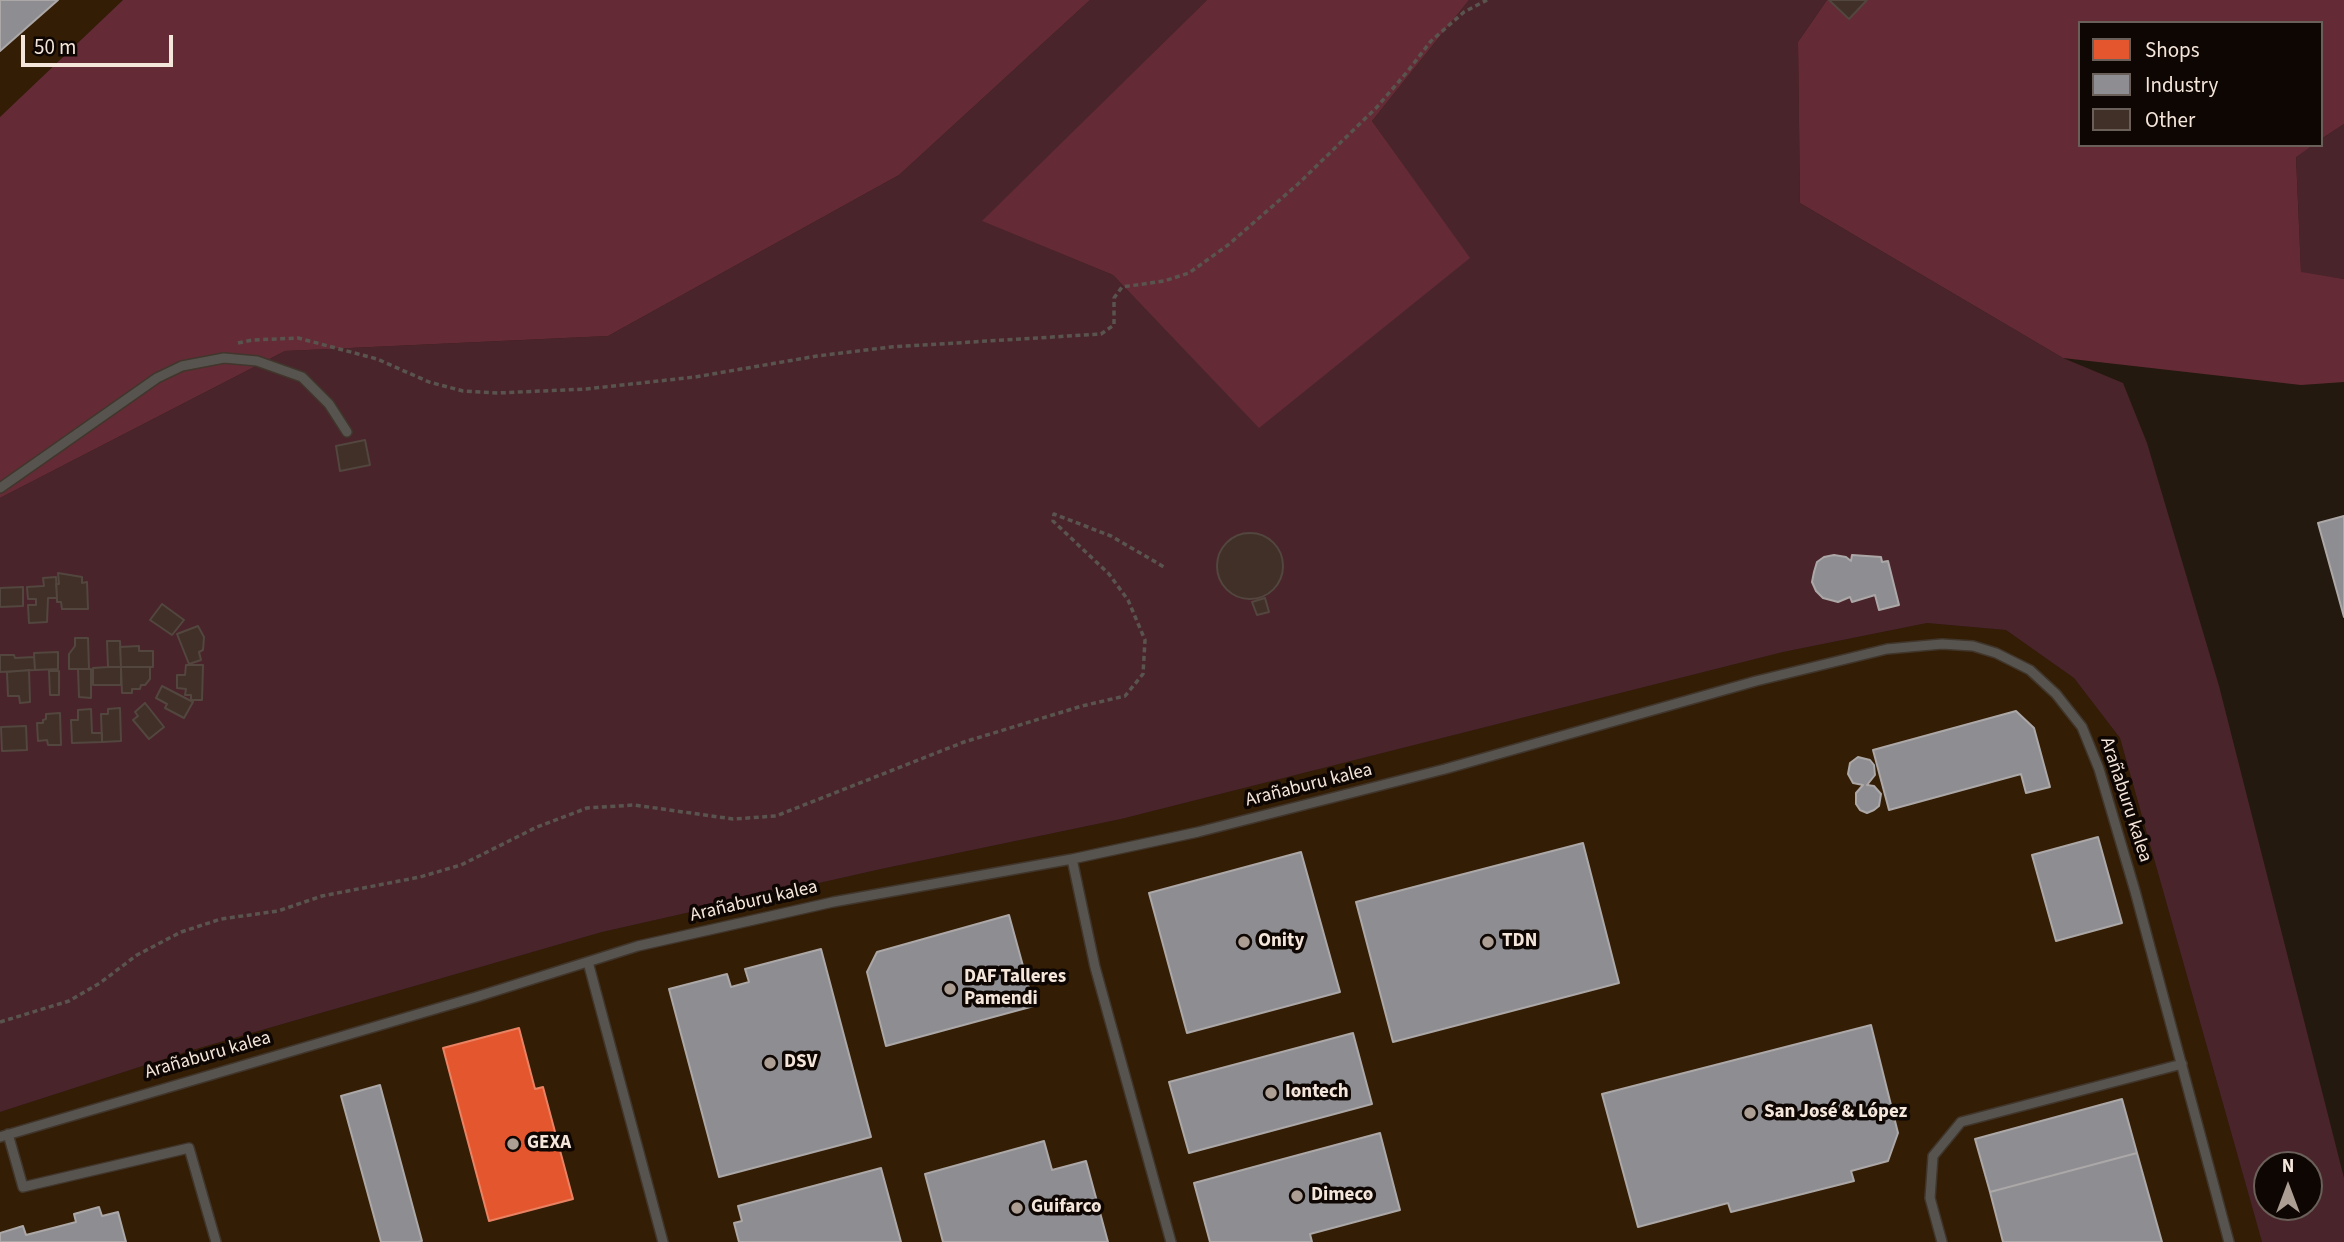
<!DOCTYPE html>
<meta charset="utf-8">
<style>
body{margin:0}
#map{position:relative;width:2344px;height:1242px;overflow:hidden;background:#24190e;font-family:"Source Sans 3",sans-serif}
canvas{display:block}
.legend{position:absolute;left:2078px;top:21px;width:245px;height:126px;box-sizing:border-box;background:#0e0602;border:2px solid #6a6059;margin:0;padding:9px 12px;list-style:none;font-size:21px;color:#f5e6db}
.legend li{display:flex;align-items:center;gap:14px;height:35px}
.legend b{width:35px;border:2px solid #6a6059}
.north{position:absolute;left:2253px;top:1151px;width:70px;height:70px;box-sizing:border-box;background:#0e0602;border:2px solid #6a6059;border-radius:50%;rotate:0deg;font-size:19px;font-weight:700;line-height:28px;text-align:center;color:#f5e6db}
.north::after{content:'';display:block;margin:auto;width:24px;height:32px;background:#ac9e93;clip-path:polygon(50% 0,100% 100%,50% 72%,0 100%)}
.scale{position:absolute;left:21px;top:35px;width:152px;height:32px;box-sizing:border-box;border:4px solid #f5e6db;border-top:0;padding-left:9px;font-size:21px;line-height:24px;white-space:nowrap;color:#f5e6db;-webkit-text-stroke:5px #0e0602;paint-order:stroke}
</style>
<div id="map">
<canvas width="2344" height="1242"></canvas>
<ul class="legend">
<li><b style="height:19px;background:#e4572e"></b>Shops</li>
<li><b style="height:19px;background:#8d8d92"></b>Industry</li>
<li><b style="height:19px;background:#403027"></b>Other</li>
</ul>
<div class="north">N</div>
<div class="scale">50 m</div>
</div>
<script>
const ctx = document.querySelector('canvas').getContext('2d');
ctx.lineJoin = 'round';
function fillPath(path, color) { ctx.fillStyle = color; ctx.fill(path, 'evenodd'); }
const toPath = rows => new Path2D(rows.map(r => 'M' + r).join(''));
function stroke(path, color, width, dash) { ctx.strokeStyle = color; ctx.lineWidth = width; ctx.lineCap = dash ? 'butt' : 'round'; ctx.setLineDash(dash || []); ctx.stroke(path); }
function write(font, color, halo, rows, align = 'center') {
  ctx.font = font + ' "Source Sans 3",sans-serif'; ctx.lineWidth = 7; ctx.setLineDash([]); ctx.textBaseline = 'middle'; ctx.strokeStyle = halo; ctx.fillStyle = color; for (const [text, x, y, turn = 0] of rows) {
    ctx.save(); ctx.translate(x, y); ctx.rotate((+turn || 0) * Math.PI / 180); ctx.textAlign = isNaN(turn) ? turn : align; if (halo) ctx.strokeText(text, 0, 0); ctx.fillText(text, 0, 0); ctx.restore();
  }
}
fillPath(toPath([
 [0,0,123,0,0,117],
 [1927,623,2006,630,2074,678,2120,738,2262,1242,0,1242,0,1112,189,1051,602,932,881,869,1121,819,1783,652]
]), '#341d05');
fillPath(toPath([
 [1090,0,1207,0,983,221,1113,275,1259,427,1469,258,1372,121,1469,0,1827,0,1798,42,1800,203,2063,358,2123,383,2147,443,2219,686,2344,1178,2344,1242,2262,1242,2120,738,2074,678,2006,630,1927,623,1783,652,1121,819,881,869,602,932,189,1051,0,1112,0,498,285,351,608,336,899,175],
 [2267,1165,2309,1165,2309,1207,2267,1207],
 [2344,124,2344,279,2301,273,2296,156,2313,145,2321,145,2321,139]
]), '#4a242b');
fillPath(toPath([
 [123,0,1090,0,899,175,608,336,285,351,0,498,0,117],
 [1207,0,1469,0,1372,121,1470,258,1259,428,1113,275,982,221],
 [1827,0,2344,0,2344,124,2321,139,2321,23,2080,23,2080,145,2313,145,2296,157,2301,272,2344,279,2344,382,2301,385,2063,358,1800,203,1798,42]
]), '#642b37');
const shops = toPath([
 [519,1028,535,1089,543,1087,573,1199,489,1221,443,1048,519,1028]
]);
fillPath(shops, '#e4572e');
stroke(shops, '#e98262', 2);
const industry = toPath([
 [0,0,58,0,0,51,0,0],
 [2344,516,2344,617,2318,523,2344,516],
 [1834,555,1846,557,1851,561,1852,555,1881,557,1882,562,1888,561,1899,605,1879,610,1875,595,1852,602,1850,597,1838,602,1823,598,1816,591,1812,582,1814,572,1817,562,1824,557,1834,555],
 [2016,711,2034,728,2050,787,2026,793,2021,774,1889,810,1873,750,2016,711],
 [1858,757,1870,760,1874,765,1875,775,1867,785,1874,786,1881,794,1879,806,1874,810,1867,813,1860,810,1856,804,1856,793,1863,785,1853,783,1848,774,1850,763,1858,757],
 [2098,837,2122,923,2056,941,2032,855,2098,837],
 [1583,843,1619,983,1393,1042,1356,902,1583,843],
 [1301,852,1340,992,1187,1033,1149,893,1301,852],
 [1009,915,1034,1006,886,1046,867,972,877,952,1009,915],
 [821,949,871,1137,719,1177,669,989,727,974,731,987,749,982,745,969,821,949],
 [1871,1025,1898,1133,1888,1161,1851,1171,1854,1181,1731,1212,1728,1203,1638,1227,1602,1094,1871,1025],
 [1353,1033,1372,1104,1189,1153,1169,1082,1353,1033],
 [380,1085,422,1241,418,1242,381,1242,341,1096,380,1085],
 [2122,1099,2137,1153,1990,1192,1975,1139,2122,1099],
 [1380,1133,1400,1210,1310,1234,1312,1242,1210,1242,1194,1183,1380,1133],
 [1044,1141,1052,1170,1086,1161,1108,1242,943,1242,925,1174,1044,1141],
 [2137,1153,2162,1242,2003,1242,1990,1192,2137,1153],
 [881,1168,901,1242,739,1242,734,1223,742,1221,738,1206,881,1168],
 [99,1207,102,1216,118,1212,126,1242,0,1242,0,1233,23,1226,26,1235,76,1222,74,1214,99,1207]
]);
fillPath(industry, '#8d8d92');
stroke(industry, '#aca8a8', 2);
const building = toPath([
 [1829,0,1867,0,1849,19,1829,0],
 [365,440,370,465,340,471,336,446,365,440],
 '1217 566a33 33 0 1 1 66 0a33 33 0 1 1-66 0Z',
 [58,573,82,577,82,583,87,582,88,609,62,609,61,602,57,602,57,598,56,584,59,584,58,573],
 [56,577,57,598,48,598,47,622,29,623,28,605,36,605,36,599,28,599,27,587,44,586,43,578,56,577],
 [23,587,23,606,0,607,0,588,23,587],
 [1265,598,1269,612,1257,615,1252,602,1265,598],
 [162,604,184,620,172,635,150,620,162,604],
 [198,626,204,637,203,650,199,652,201,660,189,664,177,634,198,626],
 [75,638,88,638,89,669,69,669,69,654,75,646,75,638],
 [107,641,120,641,121,667,108,667,107,641],
 [139,646,139,651,153,651,153,667,121,667,120,647,139,646],
 [58,652,58,669,35,670,34,653,58,652],
 [0,655,14,655,15,658,34,657,35,670,0,672,0,655],
 [186,665,203,665,202,700,191,700,191,695,185,695,186,689,177,688,177,675,185,675,186,665],
 [108,667,121,667,121,685,93,685,93,668,108,667],
 [121,667,150,667,150,679,145,685,141,685,140,689,132,689,132,693,122,693,121,667],
 [78,669,91,669,91,698,79,697,78,669],
 [29,670,30,702,20,703,19,696,8,696,7,672,29,670],
 [49,671,59,671,59,695,50,695,49,671],
 [162,686,193,702,184,718,165,708,167,704,156,698,162,686],
 [145,703,164,727,149,739,133,720,138,716,135,712,145,703],
 [120,708,121,741,102,742,101,714,108,714,108,709,120,708],
 [91,709,92,733,102,733,102,742,72,743,71,720,78,720,78,710,91,709],
 [60,713,61,745,48,745,47,740,38,741,37,723,43,723,43,720,46,719,46,714,60,713],
 [26,726,27,750,2,751,1,727,26,726]
]);
fillPath(building, '#403027');
stroke(building, '#52463f', 2);
const service = toPath([
 [0,488,157,378,182,366,224,358,257,361,302,377,329,404,347,432],
 [1072,859,1095,967,1171,1242],
 [588,962,663,1242],
 [8,1134,23,1187,189,1148,216,1242],
 [0,1137,476,997,638,946,833,902,1072,859,1198,832,1445,769,1756,681,1887,649,1942,644,1973,646,1996,653,2030,670,2056,694,2082,727,2099,769,2135,891,2229,1242],
 [1942,1242,1930,1198,1933,1156,1961,1122,2182,1064]
]);
stroke(service, '#40362c', 12);
stroke(toPath([
 [238,343,252,340,298,338,377,359,429,382,463,391,498,393,586,389,695,377,817,356,891,347,1101,334,1114,325,1114,298,1122,287,1164,281,1189,273,1228,245,1298,184,1377,107,1407,72,1431,41,1464,12,1487,0],
 [0,1022,69,1001,100,983,137,955,181,932,221,919,278,911,322,896,420,877,461,865,537,827,587,808,634,805,733,819,776,816,964,742,1082,706,1125,696,1143,674,1145,640,1128,600,1109,574,1053,521,1054,514,1111,536,1164,567]
]), '#5a544e', 3.5, [5, 3.5]);
stroke(service, '#57544f', 9);
for (const [x, y, r, color] of [
 [1244,942,7,"#ac9e93"],
 [1488,942,7,"#ac9e93"],
 [950,989,7,"#ac9e93"],
 [770,1063,7,"#ac9e93"],
 [1271,1093,7,"#ac9e93"],
 [1750,1113,7,"#ac9e93"],
 [513,1144,7,"#ac9e93"],
 [1297,1196,7,"#ac9e93"],
 [1017,1208,7,"#ac9e93"]
]) { const dot = new Path2D(); dot.arc(x, y, r, 0, 2 * Math.PI); ctx.fillStyle = color; ctx.fill(dot); stroke(dot, '#0e0602', 2.5); }
write('19px', '#f5e6db', '#0e0602', [
 ["Arañaburu kalea",1309,786,-14],
 ["Arañaburu kalea",2125,800,72],
 ["Arañaburu kalea",754,902,-13],
 ["Arañaburu kalea",208,1056,-16]
]);
write('bold 19px', '#f5e6db', '#0e0602', [
 ["Onity",1258,942],
 ["TDN",1502,942],
 ["DAF Talleres",964,978],
 ["Pamendi",964,1000],
 ["DSV",784,1063],
 ["Iontech",1285,1093],
 ["San José & López",1764,1113],
 ["GEXA",527,1144],
 ["Dimeco",1311,1196],
 ["Guifarco",1031,1208]
], 'left');
</script>
